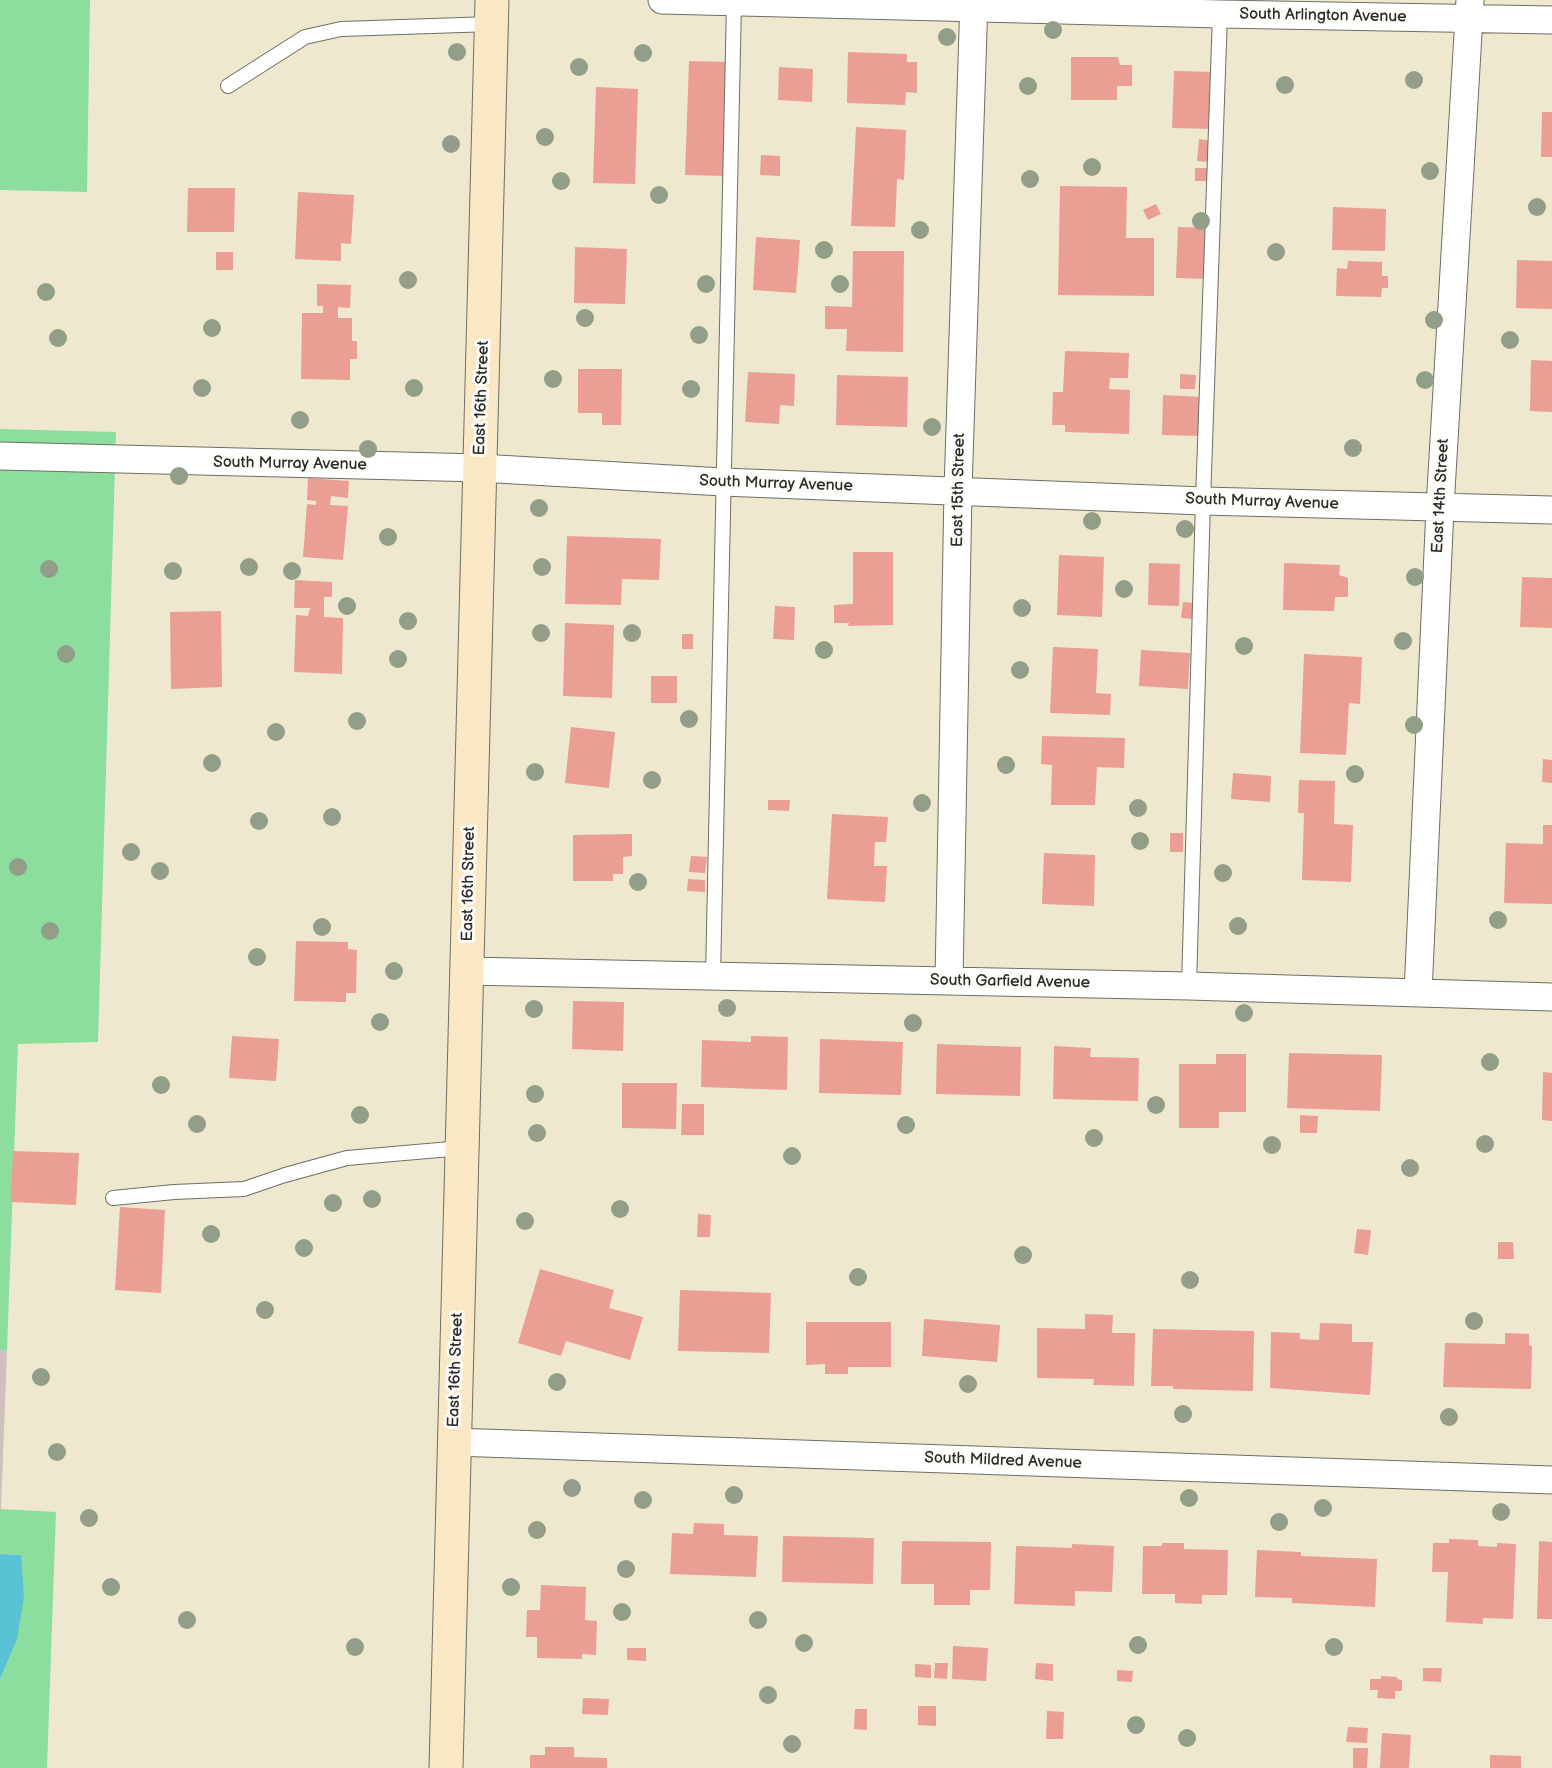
<!DOCTYPE html>
<style>
body{margin:0}
canvas{display:block;background:#eee9ce}
</style>
<canvas width="1552" height="1768"></canvas>
<script>
const ctx = document.querySelector('canvas').getContext('2d');
ctx.lineJoin = 'round';
function fillPath(path, color) { ctx.fillStyle = color; ctx.fill(path, 'evenodd'); }
const toPath = rows => new Path2D(rows.map(r => 'M' + r).join(''));
function stroke(path, color, width, dash) { ctx.strokeStyle = color; ctx.lineWidth = width; ctx.lineCap = dash ? 'butt' : 'round'; ctx.setLineDash(dash || []); ctx.stroke(path); }
function write(font, color, halo, rows, align = 'center') {
  ctx.font = font + ' "Balsamiq Sans",sans-serif'; ctx.lineWidth = 6; ctx.setLineDash([]); ctx.textBaseline = 'middle'; ctx.strokeStyle = halo; ctx.fillStyle = color; for (const [text, x, y, turn = 0] of rows) {
    ctx.save(); ctx.translate(x, y); ctx.rotate((+turn || 0) * Math.PI / 180); ctx.textAlign = isNaN(turn) ? turn : align; if (halo) ctx.strokeText(text, 0, 0); ctx.fillText(text, 0, 0); ctx.restore();
  }
}
fillPath(toPath([
 [0,1350,7,1351,1,1509,0,1509]
]), '#d0c0bc');
fillPath(toPath([
 [0,0,90,0,87,192,0,190],
 [0,429,116,432,98,1042,18,1044,7,1351,0,1350],
 [0,1509,56,1512,47,1768,0,1768,0,1679,17,1640,21,1555,0,1554]
]), '#8cde9f');
fillPath(toPath([
 [0,1554,21,1555,24,1596,17,1640,0,1679]
]), '#59c2d4');
fillPath(toPath([
 [848,52,907,54,907,62,917,62,917,93,906,92,905,105,847,103],
 [1071,57,1118,57,1120,65,1132,65,1132,86,1117,86,1117,100,1071,100],
 [689,61,730,62,727,176,685,175],
 [779,67,813,69,812,102,778,100],
 [1174,71,1215,72,1213,129,1172,128],
 [596,87,638,89,635,184,593,183],
 [1542,112,1552,112,1552,157,1541,157],
 [856,127,906,130,904,180,897,179,895,227,851,226],
 [1199,139,1212,141,1211,162,1197,161],
 [761,155,780,156,780,176,760,175],
 [1195,168,1210,168,1210,181,1195,181],
 [1060,186,1127,187,1126,238,1154,238,1154,296,1058,295],
 [188,188,235,188,234,232,187,232],
 [298,192,354,195,351,244,341,243,341,261,295,259],
 [1156,204,1161,214,1148,220,1143,210],
 [1333,207,1386,209,1385,251,1332,250],
 [1178,227,1211,228,1209,279,1176,278],
 [756,237,800,240,796,293,753,290],
 [575,247,627,249,625,304,574,303],
 [853,251,904,251,903,352,846,351,847,329,825,329,825,306,852,307],
 [216,252,233,252,233,270,216,270],
 [1517,260,1552,261,1552,309,1516,308],
 [1348,261,1382,262,1382,276,1388,276,1388,288,1382,288,1381,297,1336,296,1337,268,1347,269],
 [317,284,351,285,350,308,338,307,338,318,352,318,352,341,357,341,357,359,350,359,350,380,301,379,302,313,323,313,323,306,317,306],
 [1065,351,1129,353,1128,378,1110,378,1109,389,1130,390,1129,434,1065,432,1065,425,1052,425,1053,392,1063,392],
 [1531,360,1552,361,1552,412,1530,411],
 [578,369,622,369,621,425,602,425,602,413,578,413],
 [748,372,795,374,794,406,780,405,779,424,745,422],
 [1180,374,1196,375,1195,389,1180,389],
 [837,375,908,377,907,427,836,425],
 [1163,395,1203,397,1202,436,1162,435],
 [308,478,349,481,348,498,331,496,330,505,348,506,343,560,303,557,307,504,316,505,316,501,307,500],
 [567,536,661,539,659,580,622,579,621,605,565,604],
 [853,552,893,552,893,625,848,626,849,623,834,623,834,605,853,604],
 [1059,555,1104,557,1102,617,1057,615],
 [1149,563,1180,564,1179,606,1148,605],
 [1284,563,1340,565,1339,575,1348,578,1348,597,1335,597,1334,611,1283,610],
 [1522,577,1552,578,1552,628,1520,627],
 [295,580,332,582,332,597,324,597,324,617,343,618,342,674,294,672,296,615,308,616,310,608,294,608],
 [1183,602,1196,603,1194,619,1181,618],
 [775,606,795,607,794,640,773,639],
 [221,611,222,687,171,689,170,612],
 [565,623,614,625,612,698,563,696],
 [682,634,693,634,693,649,682,649],
 [1053,647,1098,649,1096,693,1111,694,1110,715,1050,713],
 [1141,650,1190,653,1188,689,1139,686],
 [1304,654,1362,657,1360,704,1349,703,1346,755,1300,753],
 [651,676,677,676,677,703,651,703],
 [571,727,615,732,609,788,565,783],
 [1042,736,1125,738,1124,768,1097,767,1095,805,1051,805,1052,765,1041,764],
 [1543,759,1552,760,1552,783,1542,782],
 [1233,773,1271,776,1270,802,1231,799],
 [1299,780,1335,781,1334,824,1353,825,1351,882,1302,880,1304,813,1298,813],
 [768,800,790,800,789,811,768,810],
 [832,814,888,817,886,842,875,842,874,866,887,866,885,902,827,899],
 [1543,825,1552,825,1552,904,1504,903,1506,843,1543,844],
 [1170,833,1183,833,1183,852,1170,852],
 [632,834,632,856,623,857,623,874,613,874,613,881,573,881,573,835],
 [1044,853,1095,855,1094,906,1042,904],
 [691,856,707,857,705,873,689,872],
 [688,879,705,880,705,892,687,891],
 [296,941,348,942,348,949,357,950,356,993,346,993,346,1002,294,1001],
 [573,1001,624,1002,623,1051,572,1049],
 [232,1036,279,1039,276,1081,229,1078],
 [751,1036,788,1037,787,1090,701,1087,702,1040,751,1042],
 [820,1039,903,1042,901,1095,819,1093],
 [937,1044,1021,1047,1020,1096,936,1094],
 [1054,1046,1091,1048,1090,1057,1139,1058,1138,1101,1053,1099],
 [1289,1053,1382,1055,1380,1111,1287,1108],
 [1216,1054,1246,1054,1246,1112,1219,1112,1219,1128,1179,1128,1179,1064,1216,1064],
 [1543,1072,1552,1073,1552,1121,1542,1120],
 [622,1083,677,1083,676,1129,622,1128],
 [682,1104,704,1104,704,1135,681,1135],
 [1300,1115,1318,1116,1317,1133,1300,1133],
 [13,1151,79,1153,76,1205,11,1202],
 [120,1207,165,1210,161,1293,115,1290],
 [698,1214,711,1215,710,1237,697,1237],
 [1357,1229,1371,1230,1368,1255,1354,1253],
 [1498,1242,1513,1242,1514,1259,1498,1259],
 [540,1269,614,1290,609,1308,643,1317,630,1360,566,1341,561,1356,518,1343],
 [680,1290,771,1293,769,1353,678,1351],
 [1085,1314,1113,1315,1112,1333,1135,1333,1134,1386,1093,1385,1094,1379,1037,1378,1037,1328,1085,1329],
 [924,1319,1000,1325,997,1362,922,1356],
 [806,1322,891,1322,891,1367,848,1367,848,1374,825,1374,825,1364,806,1365],
 [1320,1323,1352,1324,1352,1342,1373,1342,1370,1395,1270,1388,1271,1332,1300,1333,1300,1339,1319,1340],
 [1153,1329,1254,1331,1253,1391,1173,1389,1173,1386,1151,1386],
 [1505,1333,1529,1334,1529,1345,1532,1346,1531,1389,1443,1387,1445,1343,1505,1344],
 [694,1523,724,1524,724,1535,758,1536,756,1577,670,1574,672,1533,693,1534],
 [783,1536,874,1538,873,1584,782,1582],
 [1449,1539,1478,1540,1478,1546,1497,1547,1497,1543,1516,1544,1513,1619,1483,1618,1483,1624,1446,1622,1448,1572,1432,1572,1433,1543,1449,1543],
 [902,1541,991,1542,990,1590,970,1590,970,1605,934,1605,934,1584,901,1584],
 [1539,1541,1552,1542,1552,1619,1537,1619],
 [1162,1543,1184,1543,1184,1549,1228,1550,1227,1595,1202,1595,1202,1604,1175,1603,1175,1594,1142,1594,1143,1546,1162,1546],
 [1072,1544,1114,1546,1112,1592,1075,1591,1075,1606,1014,1604,1016,1546,1072,1548],
 [1257,1550,1301,1552,1301,1556,1377,1559,1375,1607,1292,1603,1292,1598,1255,1597],
 [541,1585,586,1587,585,1620,597,1621,596,1655,582,1654,582,1659,537,1658,537,1637,526,1637,527,1610,540,1610],
 [953,1646,988,1648,986,1681,952,1679],
 [627,1648,646,1648,646,1661,627,1660],
 [935,1663,948,1663,947,1679,934,1678],
 [1036,1663,1053,1664,1053,1681,1035,1679],
 [915,1664,931,1665,931,1678,915,1677],
 [1423,1668,1442,1668,1441,1682,1423,1681],
 [1117,1670,1133,1671,1132,1682,1117,1681],
 [1381,1676,1397,1677,1397,1679,1402,1680,1402,1691,1395,1691,1395,1699,1377,1698,1378,1690,1370,1690,1370,1679,1381,1679],
 [583,1698,609,1699,608,1715,582,1714],
 [918,1706,936,1706,936,1726,918,1725],
 [855,1709,867,1709,867,1730,854,1729],
 [1047,1711,1064,1712,1063,1739,1046,1739],
 [1348,1727,1368,1728,1367,1743,1346,1742],
 [1382,1733,1411,1735,1409,1768,1380,1768],
 [545,1747,574,1747,574,1757,607,1758,607,1768,530,1768,530,1755,545,1755],
 [1353,1748,1368,1748,1367,1768,1353,1768],
 [1490,1755,1521,1756,1521,1768,1490,1768]
]), '#ea9e94');
const lane = toPath([
 [228,86,305,37,341,29,492,24],
 [713,976,734,3],
 [1189,986,1203,501,1220,14],
 [113,1198,174,1192,244,1189,285,1175,347,1158,462,1148]
]);
const street = toPath([
 [662,0,1220,14,1552,20],
 [0,456,480,468,723,482,1203,501,1552,510],
 [467,971,1189,986,1552,997],
 [949,981,958,490,974,0],
 [1418,993,1440,508,1470,0],
 [454,1442,1552,1480]
]);
const secondary = toPath([
 [446,1768,492,0]
]);
stroke(lane, '#6f6e64', 16);
stroke(street, '#6f6e64', 29);
stroke(secondary, '#6f6e64', 35);
stroke(lane, '#fff', 14);
stroke(street, '#fff', 27);
stroke(secondary, '#fae7c3', 33);
ctx.fillStyle = '#939e88';
for (const [x, y] of [
 [1053,30],
 [947,37],
 [457,52],
 [643,53],
 [579,67],
 [1414,80],
 [1285,85],
 [1028,86],
 [545,137],
 [451,144],
 [1092,167],
 [1430,171],
 [1030,179],
 [561,181],
 [659,195],
 [1537,207],
 [1201,221],
 [920,230],
 [824,250],
 [1276,252],
 [408,280],
 [706,284],
 [840,284],
 [46,292],
 [585,318],
 [1434,320],
 [212,328],
 [699,335],
 [58,338],
 [1510,340],
 [553,379],
 [1425,380],
 [202,388],
 [414,388],
 [691,389],
 [300,420],
 [932,427],
 [1353,448],
 [368,449],
 [179,476],
 [539,508],
 [1092,521],
 [1185,529],
 [388,537],
 [249,567],
 [542,567],
 [49,569],
 [173,571],
 [292,571],
 [1415,577],
 [1124,589],
 [347,606],
 [1022,608],
 [408,621],
 [541,633],
 [632,633],
 [1403,641],
 [1244,646],
 [824,650],
 [66,654],
 [398,659],
 [1020,670],
 [689,719],
 [357,721],
 [1414,725],
 [276,732],
 [212,763],
 [1006,765],
 [535,772],
 [1355,774],
 [652,780],
 [922,803],
 [1138,808],
 [332,817],
 [259,821],
 [1140,841],
 [131,852],
 [18,867],
 [160,871],
 [1223,873],
 [638,882],
 [1498,920],
 [1238,926],
 [322,927],
 [50,931],
 [257,957],
 [394,971],
 [727,1008],
 [534,1009],
 [1244,1013],
 [380,1022],
 [913,1023],
 [1490,1062],
 [161,1085],
 [535,1094],
 [1156,1105],
 [360,1115],
 [197,1124],
 [906,1125],
 [537,1133],
 [1094,1138],
 [1485,1144],
 [1272,1145],
 [792,1156],
 [1410,1168],
 [372,1199],
 [333,1203],
 [620,1209],
 [525,1221],
 [211,1234],
 [304,1248],
 [1023,1255],
 [858,1277],
 [1190,1280],
 [265,1310],
 [1474,1321],
 [41,1377],
 [557,1382],
 [968,1384],
 [1183,1414],
 [1449,1417],
 [57,1452],
 [572,1488],
 [734,1495],
 [1189,1498],
 [643,1500],
 [1323,1508],
 [1501,1512],
 [89,1518],
 [1279,1522],
 [537,1530],
 [626,1569],
 [111,1587],
 [511,1587],
 [622,1612],
 [187,1620],
 [758,1620],
 [804,1643],
 [1138,1645],
 [355,1647],
 [1334,1647],
 [768,1695],
 [1136,1725],
 [1187,1738],
 [792,1744]
]) { ctx.beginPath(); ctx.arc(x, y, 9, 0, 2 * Math.PI); ctx.fill(); }
write('16px', '#2b2b2b', '#fdfcf7', [
 ["South Arlington Avenue",1323,16,1],
 ["East 16th Street",482,398,-88],
 ["South Murray Avenue",290,464,1],
 ["South Murray Avenue",776,484,2],
 ["East 15th Street",959,490,-89],
 ["East 14th Street",1441,496,-87],
 ["South Murray Avenue",1262,502,2],
 ["East 16th Street",469,884,-89],
 ["South Garfield Avenue",1010,982,1],
 ["East 16th Street",456,1370,-88],
 ["South Mildred Avenue",1003,1461,2]
]);
</script>
